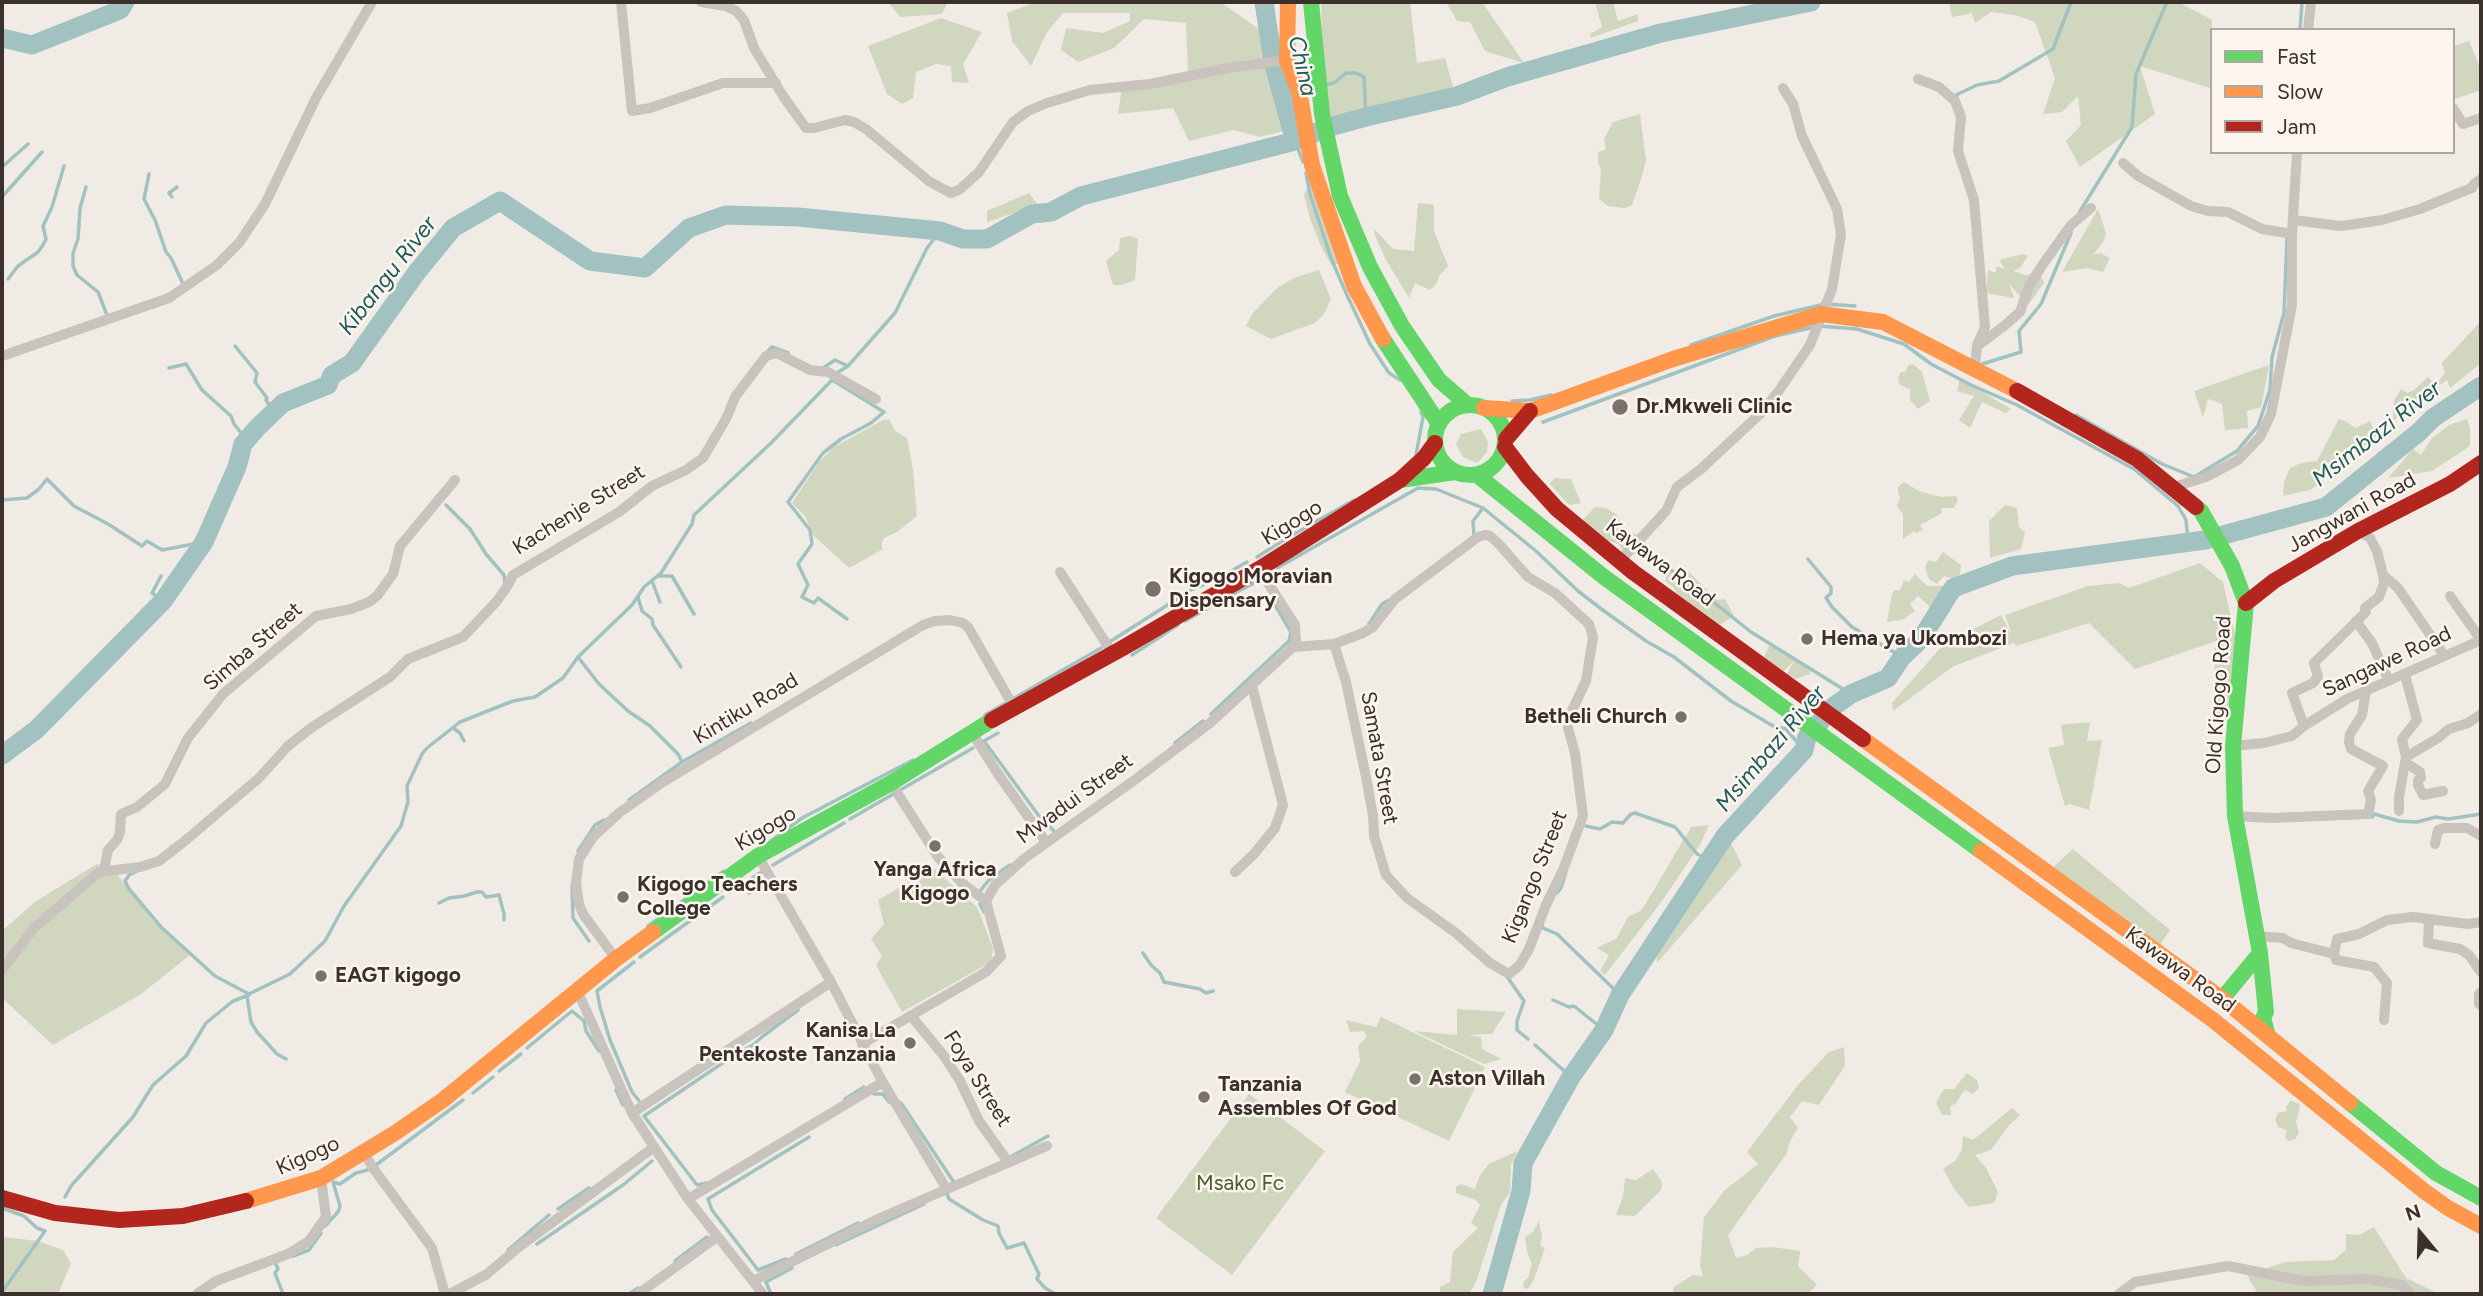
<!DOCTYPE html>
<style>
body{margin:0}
#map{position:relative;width:2483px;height:1296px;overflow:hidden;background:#f0ebe5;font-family:Figtree,sans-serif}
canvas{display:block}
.frame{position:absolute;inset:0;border:4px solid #3b302b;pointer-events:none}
.legend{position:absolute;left:2210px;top:28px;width:245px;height:126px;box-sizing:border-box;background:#fbf5ee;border:2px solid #aea6a0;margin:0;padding:9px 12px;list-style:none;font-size:21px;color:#3b302b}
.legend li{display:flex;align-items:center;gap:14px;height:35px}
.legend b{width:35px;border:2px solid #aea6a0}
.north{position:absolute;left:2385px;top:1198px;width:70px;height:70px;-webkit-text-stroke:5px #fbf5ee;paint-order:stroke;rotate:341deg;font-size:19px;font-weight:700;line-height:28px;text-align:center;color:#3b302b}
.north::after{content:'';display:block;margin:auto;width:24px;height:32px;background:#3b302b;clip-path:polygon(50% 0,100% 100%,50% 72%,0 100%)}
</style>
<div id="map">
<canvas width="2483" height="1296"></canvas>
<div class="frame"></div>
<ul class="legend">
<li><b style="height:9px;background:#63d668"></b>Fast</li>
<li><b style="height:9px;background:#ff974d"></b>Slow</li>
<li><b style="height:9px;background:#b3261e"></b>Jam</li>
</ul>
<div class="north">N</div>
</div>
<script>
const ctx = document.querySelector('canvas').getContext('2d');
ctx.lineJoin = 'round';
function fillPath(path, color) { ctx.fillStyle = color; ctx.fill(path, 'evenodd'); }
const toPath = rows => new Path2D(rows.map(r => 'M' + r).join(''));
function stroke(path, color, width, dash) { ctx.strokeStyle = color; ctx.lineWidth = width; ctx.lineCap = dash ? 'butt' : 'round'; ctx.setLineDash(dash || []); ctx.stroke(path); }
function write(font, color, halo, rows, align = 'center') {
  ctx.font = font + ' Figtree,sans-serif'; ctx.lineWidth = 5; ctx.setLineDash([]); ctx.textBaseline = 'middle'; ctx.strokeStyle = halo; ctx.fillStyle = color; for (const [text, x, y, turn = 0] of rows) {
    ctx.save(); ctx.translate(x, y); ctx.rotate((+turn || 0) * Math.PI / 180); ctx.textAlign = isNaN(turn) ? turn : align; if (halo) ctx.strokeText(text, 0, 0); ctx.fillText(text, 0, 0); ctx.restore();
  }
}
fillPath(toPath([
 [888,2,948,2,942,14,900,17],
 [1036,2,1220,2,1262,31,1288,94,1284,131,1260,137,1234,130,1189,141,1173,108,1118,114,1122,87,1188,73,1186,23,1144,19,1114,48,1078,62,1061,50,1066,28,1103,33,1130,21,1130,13,1063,13,1047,32,1031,66,1012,41,1007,13],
 [1321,2,1410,2,1417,63,1445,58,1454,90,1325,126],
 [1446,2,1482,2,1524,63,1485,51,1470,22,1457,21],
 [1595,2,1613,2,1618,21,1638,14,1638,21,1591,38,1590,34,1602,27],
 [1949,2,2178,2,2212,20,2210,88,2140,66,2155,114,2080,167,2066,141,2081,125,2078,96,2062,112,2043,114,2055,78,2035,22,2015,15,1991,12,1975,23,1972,13,1952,17],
 [941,18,982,32,963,64,969,83,952,82,951,66,936,64,916,72,913,98,902,104,887,94,868,46],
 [2469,41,2481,70,2481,90,2455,99,2453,46],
 [1640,114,1646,160,1642,176,1632,205,1625,208,1608,206,1599,199,1601,169,1598,163,1598,152,1606,150,1604,139,1613,122],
 [1309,186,1316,189,1340,263,1332,266,1321,246,1310,219,1304,194],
 [1029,193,1038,205,987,222,987,211],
 [1418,203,1434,205,1434,231,1448,266,1439,276,1437,283,1430,290,1415,283,1409,298,1386,260,1374,233,1375,230,1393,249,1414,251],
 [2098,209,2106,233,2104,240,2093,255,2100,253,2110,258,2103,272,2087,268,2062,272],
 [1130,236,1138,239,1135,280,1122,285,1113,285,1106,261,1119,250,1120,238],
 [2022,254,2028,256,2020,268,2013,271,2025,275,2040,273,2044,283,2028,305,2009,284,2014,298,1986,293,1988,270,1996,273,1996,266,2005,269,1999,260],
 [1319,270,1331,299,1324,314,1315,323,1271,339,1246,326,1253,313,1277,288,1294,278],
 [2481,321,2481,363,2450,388,2447,380,2440,385,2437,383,2445,373,2442,363],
 [1913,364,1922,372,1930,401,1918,409,1910,400,1910,389,1900,385,1898,379,1900,373,1906,371,1908,365],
 [2269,365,2261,407,2247,411,2248,428,2225,430,2222,404,2208,399,2203,417,2194,391],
 [2428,377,2435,384,2434,392,2393,421,2394,401,2401,389,2407,393,2414,390],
 [1960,379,2011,409,2006,413,1982,402,1970,428,1959,420,1974,396,1957,391],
 [889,419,895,431,907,438,913,470,917,516,897,532,884,538,881,546,883,549,849,568,813,535,805,516,792,503,819,462,834,447,883,420],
 [2339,419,2347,422,2355,428,2370,421,2376,436,2334,473,2310,490,2283,496,2284,482,2290,468,2301,463,2317,461],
 [2467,419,2470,428,2470,446,2432,471,2388,478,2413,449,2421,455,2432,438,2449,425],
 [1481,429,1488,442,1487,452,1477,463,1463,457,1456,444,1461,434],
 [1554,478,1571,479,1581,503,1569,505,1550,484],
 [1904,482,1919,491,1941,497,1956,496,1958,500,1954,508,1941,508,1942,513,1920,525,1923,530,1916,533,1914,531,1903,539,1903,514,1897,506,1900,498,1898,493,1898,487],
 [2005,505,2017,508,2019,527,2025,532,2021,549,1990,558,1989,521],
 [1595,507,1606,508,1617,515,1628,533,1636,534,1639,550,1632,555,1624,556,1619,544,1587,534,1582,521],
 [1943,552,1961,565,1960,574,1953,579,1944,576,1937,584,1929,579,1925,568,1928,560,1936,562],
 [2200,563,2223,582,2235,635,2237,634,2227,714,2216,714,2214,648,2233,635,2135,669,2089,623,2016,646,2014,643,1952,667,1893,711,1892,703,1943,645,2001,615,2012,635,2005,615,2088,586,2119,583,2129,588],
 [1668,566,1685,577,1688,571,1717,600,1725,599,1734,616,1716,627,1680,599,1674,588,1665,581],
 [1915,574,1927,586,1953,586,1930,607,1918,596,1910,604,1915,611,1904,619,1887,622,1892,594,1894,590,1900,590,1904,580,1909,582],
 [1770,644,1796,658,1810,669,1810,674,1796,679,1787,674,1794,661,1783,672,1764,657],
 [2090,722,2087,741,2102,740,2089,810,2070,804,2065,806,2048,748,2064,745,2061,725],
 [1709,825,1700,845,1662,901,1605,975,1600,971,1609,955,1597,948,1617,938,1628,917,1642,910,1691,827],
 [1731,843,1742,865,1657,963,1656,946,1693,869],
 [2073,849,2170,930,2159,946,2048,872],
 [97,864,114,870,153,921,190,955,141,994,53,1045,2,998,2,931,36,901],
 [933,868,977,907,993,948,991,962,902,1012,876,965,882,956,871,939,884,924,878,900],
 [1457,1009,1506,1012,1492,1034,1467,1035,1481,1037,1482,1049,1501,1059,1484,1064,1414,1031,1457,1035],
 [1381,1017,1485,1067,1449,1141,1345,1092,1360,1061,1358,1046,1367,1037,1364,1031,1350,1032,1346,1020,1376,1027],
 [1844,1047,1845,1066,1819,1105,1802,1101,1790,1117,1798,1128,1789,1143,1787,1153,1728,1235,1736,1258,1747,1255,1756,1248,1772,1247,1800,1251,1798,1266,1817,1285,1808,1294,1672,1294,1674,1287,1693,1275,1703,1276,1700,1266,1704,1217,1725,1190,1758,1164,1747,1152,1799,1084,1829,1052],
 [1967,1073,1977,1080,1979,1088,1973,1094,1965,1090,1955,1104,1950,1106,1951,1115,1942,1115,1936,1103,1942,1092,1945,1089,1954,1089],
 [1249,1094,1325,1151,1232,1275,1156,1218],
 [2291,1100,2300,1105,2296,1122,2299,1133,2295,1139,2288,1141,2285,1137,2287,1130,2278,1127,2275,1119,2278,1113,2287,1111,2286,1107],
 [2012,1108,2020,1115,2009,1125,1991,1150,1975,1155,1986,1168,1998,1192,1994,1203,1969,1207,1955,1190,1943,1169,1956,1160,1962,1150,1963,1136,1973,1140],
 [1518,1151,1511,1164,1510,1192,1501,1205,1476,1282,1469,1294,1433,1294,1435,1292,1440,1293,1440,1287,1450,1282,1453,1252,1478,1228,1471,1223,1480,1205,1476,1200,1456,1193,1456,1187,1461,1184,1475,1189,1480,1175,1489,1164],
 [1653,1169,1662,1182,1661,1190,1635,1216,1616,1215,1623,1197,1625,1178,1636,1180],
 [1539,1221,1542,1237,1540,1245,1545,1248,1534,1279,1528,1289,1523,1287,1524,1281,1528,1278,1532,1264,1527,1252,1525,1237,1533,1232],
 [2374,1227,2406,1278,2439,1294,2258,1294,2247,1275,2285,1262,2334,1260,2346,1250,2346,1234,2359,1235],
 [2,1237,38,1241,63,1250,71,1263,58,1294,2,1294]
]), '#d1d6bf');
stroke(toPath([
 [2300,30,2302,2],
 [1323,85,1334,83,1346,73,1356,73,1364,77,1366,117],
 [1957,98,1956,95,1977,85,1999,81,2053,49,2071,2],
 [1295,141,1303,162],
 [2,167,28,144],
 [1306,173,1310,194,1331,258,1346,293,1370,344,1389,373,1400,380],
 [149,174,144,199,155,220,166,252,171,258,184,286],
 [86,187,80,208,78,239,73,253,73,266,77,275,98,292,107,315,109,316],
 [2,197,42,152],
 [172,197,169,193,177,187],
 [2079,213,2132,127,2136,74,2167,2],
 [8,279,18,266,38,252,43,245,46,239,43,226,52,207,64,166],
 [1691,345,1774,316,1825,304,1855,306],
 [235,346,257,373,255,382,267,398,266,400,274,412],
 [765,354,772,347,788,353],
 [1982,364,2021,352,2019,331,2041,304,2071,233],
 [169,368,186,364,202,390,231,416,234,424,247,440],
 [823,368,835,360,848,366],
 [837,373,848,366,895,313,927,248,940,231],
 [834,381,884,412,871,423,841,439,823,453,788,502,810,530,812,544,798,564,808,585,802,597,814,603,818,598,847,619],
 [1512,401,1530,400,1551,395],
 [2076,415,2162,464,2194,477,2237,451,2258,426,2270,390,2272,357,2284,313,2287,237],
 [1543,422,1775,336,1819,326,1857,329,1904,344,1931,364,1971,385,2017,405,2134,469,2178,506,2186,520,2188,543],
 [1416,455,1423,417,1421,412],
 [2,500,27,498,39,489,47,479,74,506,108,524,142,546,147,541,162,550,204,542],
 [446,505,470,529,486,554,504,575,505,584],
 [1474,535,1473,521,1483,508],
 [1289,537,1354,500],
 [1644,554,1665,568,1677,573,1751,632,1851,694],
 [1257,557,1287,538],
 [1808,559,1831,587,1831,593,1826,598,1832,607,1852,627,1902,657],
 [1277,568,1418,488,1436,489,1483,508,1536,551,1578,591,1604,611,1646,641,1674,657,1731,701,1773,726,1786,729,1804,750],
 [161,576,152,593,163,601],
 [658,576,672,576,694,614],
 [652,581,660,602],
 [1231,595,1260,580],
 [638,597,642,611,652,619,653,625,681,667],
 [1185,621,1219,602],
 [1369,624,1382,604,1391,599],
 [1111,641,1191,590,1215,580,1247,562],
 [1132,655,1178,625],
 [578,657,599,684,628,711,650,726,678,754,682,762,629,800],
 [1211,714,1289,641,1291,632,1275,605],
 [985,715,1101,648],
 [453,728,460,733,464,741],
 [998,733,984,741,1039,816,1055,832],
 [1175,743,1203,721],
 [682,762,751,723],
 [2372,817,2374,814,2399,821,2417,822,2436,817,2448,819,2481,814],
 [850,819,973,748],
 [1586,826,1600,829,1612,822,1623,823,1631,814,1635,813,1675,827,1697,854,1709,860],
 [771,841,802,818,913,760],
 [578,851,595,825,604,820],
 [773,865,844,823],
 [137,871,129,875,125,881,129,889,161,927,215,976,249,994,290,974,325,941,344,906,401,826,408,802,407,786,422,754,427,748,460,722,513,701,535,697,563,678,578,657,632,605,644,587,661,573,692,524,694,515,770,444,833,379],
 [572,886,573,918,589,941],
 [980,891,989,880,1010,865],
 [730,892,763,871],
 [749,893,768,882],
 [1557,893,1561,888,1566,872],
 [439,903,449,898,464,896,477,892,482,892,486,897,499,895,504,914,504,920],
 [980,904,984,912],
 [1542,925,1543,928,1557,934,1620,995],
 [648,926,724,871],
 [1143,953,1151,965,1160,973,1164,982,1200,989,1206,993,1213,991],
 [640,957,723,897],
 [634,962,597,991,600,1007,610,1040,632,1092,640,1102],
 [1508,978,1524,1001,1517,1021,1517,1030,1528,1039],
 [247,996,251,1022,257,1032,277,1054,286,1059],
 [1553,1000,1569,1007,1574,1006,1604,1030],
 [763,1036,798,1010],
 [1535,1045,1571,1077],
 [527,1048,572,1011,584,1021,586,1031,599,1051],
 [732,1056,753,1045,763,1036],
 [499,1071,521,1054],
 [616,1090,623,1105],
 [473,1093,493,1077],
 [874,1094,883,1094,889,1102],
 [845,1099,864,1087],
 [901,1103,955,1184],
 [1012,1156,1048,1136],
 [377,1167,376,1165,463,1100],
 [707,1183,697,1185,644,1116,733,1056],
 [947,1194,949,1199,983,1220,998,1226,999,1233,1007,1248,1024,1243,1039,1274,1037,1279,1045,1288,1055,1294],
 [65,1197,71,1186,133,1117,153,1085,186,1056,206,1023,233,1001,249,995],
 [2,1208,24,1216,37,1228,45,1231,2,1292],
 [558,1209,589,1188],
 [325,1226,338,1212,340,1206,333,1182,340,1184,356,1173,371,1169],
 [537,1244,623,1185,652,1161],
 [836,1245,924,1204],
 [508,1250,549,1215],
 [796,1254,858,1223],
 [293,1256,309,1250,321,1233],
 [786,1259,758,1270,712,1210,708,1199,809,1137],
 [675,1261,707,1237],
 [275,1262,278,1269,275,1273,283,1294],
 [629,1294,638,1288],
 [771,1294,766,1282,792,1268]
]), '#a1c2c1', 3.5);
stroke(toPath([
 [1264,2,1273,62,1295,141],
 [2,38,32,45,120,10,125,2],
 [2,755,36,730,163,601,204,542,237,467,243,444,258,427,283,403,328,385,332,375,352,363,417,272,453,228,500,201,590,261,645,268,689,228,726,215,798,217,940,231,963,239,987,239,1032,214,1051,212,1081,196,1295,141,1329,127,1366,117,1457,96,1507,77,1661,33,1811,2],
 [1492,1294,1521,1191,1523,1163,1571,1077,1604,1030,1620,995,1709,860,1725,836,1804,750,1807,737,1833,707,1851,694,1888,678,1902,657,1921,639,1953,588,2012,566,2205,540,2326,507,2419,432,2433,418,2481,386]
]), '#a1c2c1', 19);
stroke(toPath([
 [621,2,632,111,650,108,723,83,776,83],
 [701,2,726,6,736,11,744,20,754,48,783,96,806,128,814,128,845,120,854,122,866,129,930,182,951,193,959,190,979,172,1013,122,1028,111,1047,103,1090,90,1150,84,1228,68,1287,60],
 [2308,30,2311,2],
 [1918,79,1939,87,1955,101,1961,117,1958,151,1974,200,1985,327,1977,345,1975,368],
 [2453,108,2463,124,2481,118],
 [2123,163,2138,176,2191,206,2208,211,2228,212,2262,229,2292,234],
 [2293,220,2341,226,2382,220,2420,209,2459,193,2472,188,2474,184,2481,179],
 [1980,344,2004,326,2020,312,2029,286,2041,267,2071,225,2091,208],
 [2,356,169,298,217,265,239,243,265,204,316,98,372,2],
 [2174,487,2206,477,2238,460,2260,437,2271,414,2292,305,2292,234,2297,152],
 [2358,531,2370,538,2377,551,2383,575,2398,588,2444,655],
 [1620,561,1666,511,1677,487,1701,469,1761,413,1778,392,1810,345,1832,289,1841,235,1837,209,1802,136,1793,104,1783,88],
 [1060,572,1113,654],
 [2450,596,2481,640],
 [2356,621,2372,643,2389,681],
 [1293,647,1334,644,1363,633,1373,627,1395,599,1478,537,1485,535,1490,536,1498,543,1528,577,1555,593,1589,624,1593,637,1586,681,1569,717,1568,728,1575,753,1583,816,1563,870,1546,905,1529,949,1519,966,1509,974,1490,963,1456,933,1407,898,1386,875,1374,836,1373,816,1366,777,1346,682,1334,644],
 [2405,675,2417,720,2402,739,2406,757],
 [2304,726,2292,693,2313,683,2318,676,2314,663,2366,612,2365,608,2379,597,2384,583,2383,575],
 [971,731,998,774,1046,842],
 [2233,746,2264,743,2292,736,2304,726,2347,699,2481,640],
 [2406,763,2420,772,2421,778,2418,780,2418,785,2423,795,2443,791],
 [891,783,938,857,962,883,986,901],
 [2399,811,2399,797,2406,757,2438,738,2449,729,2468,723,2481,714],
 [2235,816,2272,818,2368,814,2371,800,2368,791,2383,766,2351,749,2349,742,2350,734,2362,715,2366,691],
 [2435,844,2438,830,2444,828,2467,828,2481,836],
 [758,856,831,982,881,1079,946,1188],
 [104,870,108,850,117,840,120,832,121,814,137,807,165,784,188,738,223,694,316,616,351,609,369,602,377,596,393,574,400,546,455,480],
 [1235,872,1254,854,1275,828,1283,805,1252,686],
 [2429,919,2428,943,2460,949,2469,955,2481,972],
 [2257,936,2283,938,2291,943,2334,954,2336,960,2374,967,2387,983,2384,1020],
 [2334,954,2337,939,2359,934,2387,920,2413,917,2468,924,2481,922],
 [616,959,583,914,579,904,576,883,579,859,593,837,619,813,663,782,923,625,935,621,950,620,963,623,968,627,1015,709],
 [2,970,34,928,99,872,140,867,159,861,186,840,259,778,288,746,311,728,390,677,408,659,463,637,497,601,508,585,513,575,619,512,652,486,686,470,703,458,727,417,735,397,766,356,777,353,810,370,828,372,876,399],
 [577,990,632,1113,688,1199,763,1294],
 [2481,992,2479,994,2479,1004,2481,1005],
 [912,1017,944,1056,960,1081,979,1121,1008,1162],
 [862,1044,986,972,1001,956,986,901,995,885,1025,858,1136,779,1210,723,1293,647,1296,640,1295,625,1259,569],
 [632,1113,831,982],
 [364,1153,373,1168,432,1248,445,1294],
 [688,1199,883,1082],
 [753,1281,880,1218,1047,1146],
 [197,1294,216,1281,288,1254,309,1241,326,1217,321,1178],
 [450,1294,487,1274,519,1247,654,1147],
 [638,1294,717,1237],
 [2119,1294,2135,1282,2228,1266,2303,1281,2369,1279,2402,1285,2410,1294]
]), '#c9c3be', 10);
stroke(toPath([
 [1311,2,1322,114,1340,196,1370,267,1402,326,1439,380,1468,405],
 [1383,339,1439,424],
 '1435 440a35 35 0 1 1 70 0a35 35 0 1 1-70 0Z',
 [1477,475,1604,577,1981,851],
 [1400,480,1455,472],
 [2196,507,2201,511,2232,566,2246,603,2233,746,2235,816,2260,953,2266,1012,2263,1018,2268,1036],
 [653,932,758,856,891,783,992,720],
 [2225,1001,2227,993,2260,953],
 [2350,1103,2436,1173,2481,1198]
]), '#63d668', 16);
stroke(toPath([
 [1288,2,1287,60,1299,91,1312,165,1354,286,1383,339],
 [1484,408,1530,411,1673,359,1821,314,1883,322,2017,391],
 [1863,739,2225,1001,2350,1103],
 [1981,851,2213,1020,2424,1191,2448,1208,2481,1226],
 [246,1201,321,1178,395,1133,443,1100,616,959,653,932]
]), '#ff974d', 16);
stroke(toPath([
 [2017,391,2137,459,2196,507],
 [1506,439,1530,411],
 [1505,447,1527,476,1557,509,1633,572,1863,739],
 [2246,603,2274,581,2358,531,2450,484,2481,463],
 [992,720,1121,649,1259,569,1400,480,1424,458,1435,443],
 [2,1198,55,1213,119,1220,183,1216,246,1201]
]), '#b3261e', 16);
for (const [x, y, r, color] of [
 [1620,407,9,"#7a716c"],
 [1153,589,9,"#7a716c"],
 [1807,639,7,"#7a716c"],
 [1681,717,7,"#7a716c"],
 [935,846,7,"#7a716c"],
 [623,897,7,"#7a716c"],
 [321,976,7,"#7a716c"],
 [910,1043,7,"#7a716c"],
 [1415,1079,7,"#7a716c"],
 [1204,1097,7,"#7a716c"]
]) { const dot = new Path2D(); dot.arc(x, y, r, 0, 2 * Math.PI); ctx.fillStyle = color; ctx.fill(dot); stroke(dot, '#fbf5ee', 2.5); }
write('bold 21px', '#3b302b', '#fbf5ee', [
 ["Dr.Mkweli Clinic",1636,407],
 ["Kigogo Moravian",1169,577],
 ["Dispensary",1169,601],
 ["Hema ya Ukombozi",1821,639],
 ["Betheli Church",1667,717,"right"],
 ["Yanga Africa",935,870,"center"],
 ["Kigogo",935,894,"center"],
 ["Kigogo Teachers",637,885],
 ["College",637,909],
 ["EAGT kigogo",335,976],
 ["Kanisa La",896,1031,"right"],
 ["Pentekoste Tanzania",896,1055,"right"],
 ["Aston Villah",1429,1079],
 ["Tanzania",1218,1085],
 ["Assembles Of God",1218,1109]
], 'left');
write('21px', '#3b302b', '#fbf5ee', [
 ["Kachenje Street",579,510,-32],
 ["Jangwani Road",2352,513,-29],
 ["Kigogo",1292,523,-32],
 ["Kawawa Road",1660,563,37],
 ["Simba Street",253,647,-41],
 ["Sangawe Road",2387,662,-25],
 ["Old Kigogo Road",2219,695,-86],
 ["Kintiku Road",746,709,-31],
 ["Samata Street",1379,758,80],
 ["Mwadui Street",1075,799,-36],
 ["Kigogo",766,829,-31],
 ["Kigango Street",1535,877,-68],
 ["Kawawa Road",2180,970,36],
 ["Foya Street",977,1079,58],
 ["Kigogo",308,1156,-24]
]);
write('21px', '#4a5a2e', '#fbf5ee', [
 ["Msako Fc",1240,1184]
]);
write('italic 23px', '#1f5a5e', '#fbf5ee', [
 ["China",1302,66,77],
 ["Kibangu River",388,276,-52],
 ["Msimbazi River",2377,434,-38],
 ["Msimbazi River",1771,749,-50]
]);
</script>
